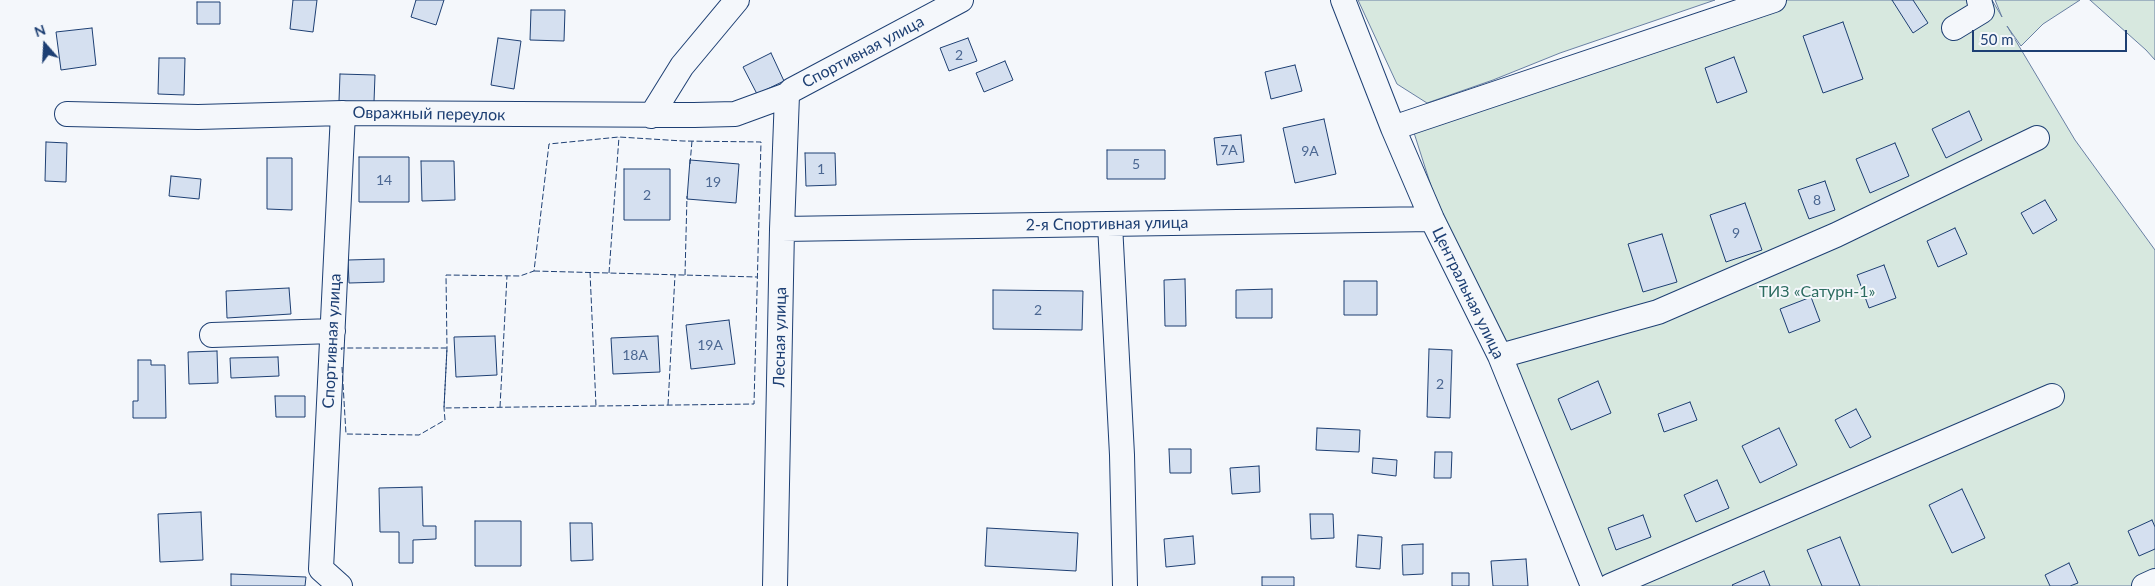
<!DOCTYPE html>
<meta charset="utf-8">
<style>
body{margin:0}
#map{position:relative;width:2155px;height:586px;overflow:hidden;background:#f4f7fb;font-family:Lato,sans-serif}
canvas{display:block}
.north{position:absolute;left:20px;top:20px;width:50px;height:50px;-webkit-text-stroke:4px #f4f7fb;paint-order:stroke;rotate:341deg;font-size:14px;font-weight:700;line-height:20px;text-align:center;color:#1d3f73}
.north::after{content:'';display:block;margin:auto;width:18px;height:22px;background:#1d3f73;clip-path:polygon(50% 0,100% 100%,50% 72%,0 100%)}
.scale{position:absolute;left:1972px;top:30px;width:155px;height:22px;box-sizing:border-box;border:2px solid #1d3f73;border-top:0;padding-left:6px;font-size:15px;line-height:18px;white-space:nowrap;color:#1d3f73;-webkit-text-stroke:4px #f4f7fb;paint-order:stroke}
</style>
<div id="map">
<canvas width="2155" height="586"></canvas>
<div class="north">N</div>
<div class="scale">50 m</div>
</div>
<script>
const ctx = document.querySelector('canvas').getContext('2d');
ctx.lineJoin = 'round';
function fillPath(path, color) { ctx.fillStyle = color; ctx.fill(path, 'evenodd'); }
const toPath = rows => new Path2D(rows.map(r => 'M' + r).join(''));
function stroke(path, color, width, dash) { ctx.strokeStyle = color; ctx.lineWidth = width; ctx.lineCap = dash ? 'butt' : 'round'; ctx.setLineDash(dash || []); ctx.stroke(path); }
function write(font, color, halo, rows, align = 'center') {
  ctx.font = font + ' Lato,sans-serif'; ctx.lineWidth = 4; ctx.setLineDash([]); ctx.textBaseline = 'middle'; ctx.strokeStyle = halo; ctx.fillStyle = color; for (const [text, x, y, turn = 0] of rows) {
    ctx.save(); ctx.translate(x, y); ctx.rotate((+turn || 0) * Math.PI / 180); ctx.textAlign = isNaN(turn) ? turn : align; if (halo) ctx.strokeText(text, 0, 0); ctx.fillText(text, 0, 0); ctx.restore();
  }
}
const green = toPath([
 [1358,0,1715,0,1560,53,1493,80,1427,103,1397,84,1358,0],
 [1747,0,1992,0,2002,17,1995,0,2080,0,2043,24,2021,46,2007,26,2075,140,2155,250,2155,586,1602,586,1525,402,1432,189,1408,114,1747,0],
 [2090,0,2155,0,2155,60,2146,50,2090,0]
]);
fillPath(green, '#d7e8df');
stroke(green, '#687fa3', 1);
const building = toPath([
 [293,0,317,0,313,32,290,29,293,0],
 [416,0,444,0,436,25,411,17,416,0],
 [1892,0,1913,0,1928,23,1913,33,1892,0],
 [197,2,220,2,220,24,197,24,197,2],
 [531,10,565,10,564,41,530,40,531,10],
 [1843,22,1863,79,1823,93,1803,36,1843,22],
 [92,28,96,65,61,70,56,32,92,28],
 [498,38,521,41,514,89,491,85,498,38],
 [968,38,977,61,949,71,940,48,968,38],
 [771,53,784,81,757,94,743,67,771,53],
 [1734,57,1747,92,1717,103,1705,68,1734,57],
 [159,58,185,58,184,95,158,94,159,58],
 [1005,61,1013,80,984,92,976,73,1005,61],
 [1295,65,1302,91,1271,99,1265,72,1295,65],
 [340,74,375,75,374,102,339,101,340,74],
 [1969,111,1982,140,1946,158,1932,129,1969,111],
 [1324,119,1336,174,1295,183,1283,128,1324,119],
 [1241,135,1244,162,1217,165,1214,138,1241,135],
 [46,142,67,143,66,182,45,181,46,142],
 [1895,143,1909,176,1870,193,1856,159,1895,143],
 [1107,150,1165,150,1165,179,1107,179,1107,150],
 [805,153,835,153,836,185,806,186,805,153],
 [359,157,409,157,409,202,359,202,359,157],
 [267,158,292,158,292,210,267,209,267,158],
 [690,160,739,164,736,203,687,199,690,160],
 [421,161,454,161,455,200,422,201,421,161],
 [624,169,670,169,670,220,624,220,624,169],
 [171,176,201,179,199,199,169,196,171,176],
 [1825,181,1835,210,1809,219,1798,190,1825,181],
 [2045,200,2057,220,2033,234,2021,213,2045,200],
 [1745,203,1762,250,1726,262,1710,215,1745,203],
 [1955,228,1967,254,1938,267,1927,241,1955,228],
 [1662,234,1677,282,1643,292,1628,244,1662,234],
 [384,259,384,282,349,283,348,260,384,259],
 [1884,265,1896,298,1869,308,1857,275,1884,265],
 [1185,279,1186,326,1165,326,1164,280,1185,279],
 [1344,281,1377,281,1377,315,1344,315,1344,281],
 [289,288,291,314,227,318,226,291,289,288],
 [1272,289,1272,318,1236,318,1236,290,1272,289],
 [993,290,1083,291,1082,330,993,329,993,290],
 [1811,297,1820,321,1789,333,1780,309,1811,297],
 [729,320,735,364,691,369,686,325,729,320],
 [495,336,497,375,456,377,454,337,495,336],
 [658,336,660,372,613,374,611,338,658,336],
 [1429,349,1452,350,1450,418,1427,417,1429,349],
 [217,351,218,383,189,384,188,352,217,351],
 [278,357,279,376,231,378,230,358,278,357],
 [138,360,151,360,151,365,165,365,166,418,133,418,133,401,138,401,138,360],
 [1598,381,1611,413,1571,430,1558,399,1598,381],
 [275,396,305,396,305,417,276,417,275,396],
 [1690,402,1697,420,1664,432,1658,414,1690,402],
 [1856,409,1871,437,1850,448,1835,420,1856,409],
 [1317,428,1360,430,1359,452,1316,450,1317,428],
 [1779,428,1797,465,1760,483,1742,446,1779,428],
 [1169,449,1191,449,1191,473,1170,473,1169,449],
 [1435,452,1452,452,1451,478,1434,478,1435,452],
 [1373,458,1397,460,1396,476,1372,473,1373,458],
 [1259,466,1260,492,1232,494,1230,468,1259,466],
 [1717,480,1729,508,1696,522,1684,495,1717,480],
 [422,487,423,526,436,526,436,539,413,540,413,563,399,563,399,532,380,532,379,488,422,487],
 [1962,489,1985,538,1952,553,1929,505,1962,489],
 [201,512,203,560,160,562,158,514,201,512],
 [1310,514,1333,514,1334,538,1311,539,1310,514],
 [1643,515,1651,537,1616,550,1608,528,1643,515],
 [2152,520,2155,527,2155,549,2139,556,2128,531,2152,520],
 [475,521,521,521,521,566,475,566,475,521],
 [570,523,592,523,593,560,571,561,570,523],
 [987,528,1078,533,1076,571,985,566,987,528],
 [1358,535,1382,537,1380,569,1356,567,1358,535],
 [1193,536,1195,564,1166,567,1164,539,1193,536],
 [1840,537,1860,586,1822,586,1807,550,1840,537],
 [1423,544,1423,574,1403,575,1402,545,1423,544],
 [1526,559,1528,586,1493,586,1491,561,1526,559],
 [2069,563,2078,583,2070,586,2050,586,2045,575,2069,563],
 [1764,571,1770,586,1733,586,1732,585,1764,571],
 [1452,573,1469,573,1469,586,1452,586,1452,573],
 [231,574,306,577,305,586,231,586,231,574],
 [1262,577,1294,577,1294,586,1262,586,1262,577]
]);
fillPath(building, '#d5e0f0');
stroke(building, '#1d3f73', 1);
const minor = toPath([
 [1343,0,1393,128,1432,219,1500,356,1593,586],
 [1954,28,1982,11,1979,0],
 [67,114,198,117,343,113,694,115,735,114,787,95],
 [651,116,682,66,737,0],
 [1393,128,1774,0],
 [1110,224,1122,455,1125,586],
 [782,229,1432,219],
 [212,335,333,331],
 [1500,356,1658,312,1836,235,2037,138],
 [340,586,321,569,343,113],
 [775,586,782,229,787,95,792,90,961,0],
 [1610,586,2052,396],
 [2144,586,2155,581]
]);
stroke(minor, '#1d3f73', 26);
stroke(minor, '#f4f7fb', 24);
stroke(toPath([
 [690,164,692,141],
 [534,271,757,277],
 [590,272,596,406],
 [609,273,619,137],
 [685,275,687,196],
 [342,350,341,348,447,348,444,408],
 [342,367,346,434,419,435,445,420,444,408,447,348,446,275,520,276,534,271,549,144,619,137,683,141,761,142,754,404,444,408],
 [668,405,675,275],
 [500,407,507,276]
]), '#1d3f73', 1, [6, 2.5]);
write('14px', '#4b6792', null, [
 ["2",959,55],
 ["7А",1229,150],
 ["9А",1310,151],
 ["5",1136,164],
 ["1",821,169],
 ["14",384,180],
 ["19",713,182],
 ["2",647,195],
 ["8",1817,200],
 ["9",1736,233],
 ["2",1038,310],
 ["19А",710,345],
 ["18А",635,355],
 ["2",1440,384]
]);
write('16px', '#1d3f73', '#f4f7fb', [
 ["Спортивная улица",863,52,-28],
 ["Овражный переулок",429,114,1],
 ["2-я Спортивная улица",1107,224,-1],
 ["Центральная улица",1468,293,64],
 ["Лесная улица",780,337,-89],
 ["Спортивная улица",332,341,-87]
]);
write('16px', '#2c6c60', '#f4f7fb', [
 ["ТИЗ «Сатурн-1»",1817,292]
]);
</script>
